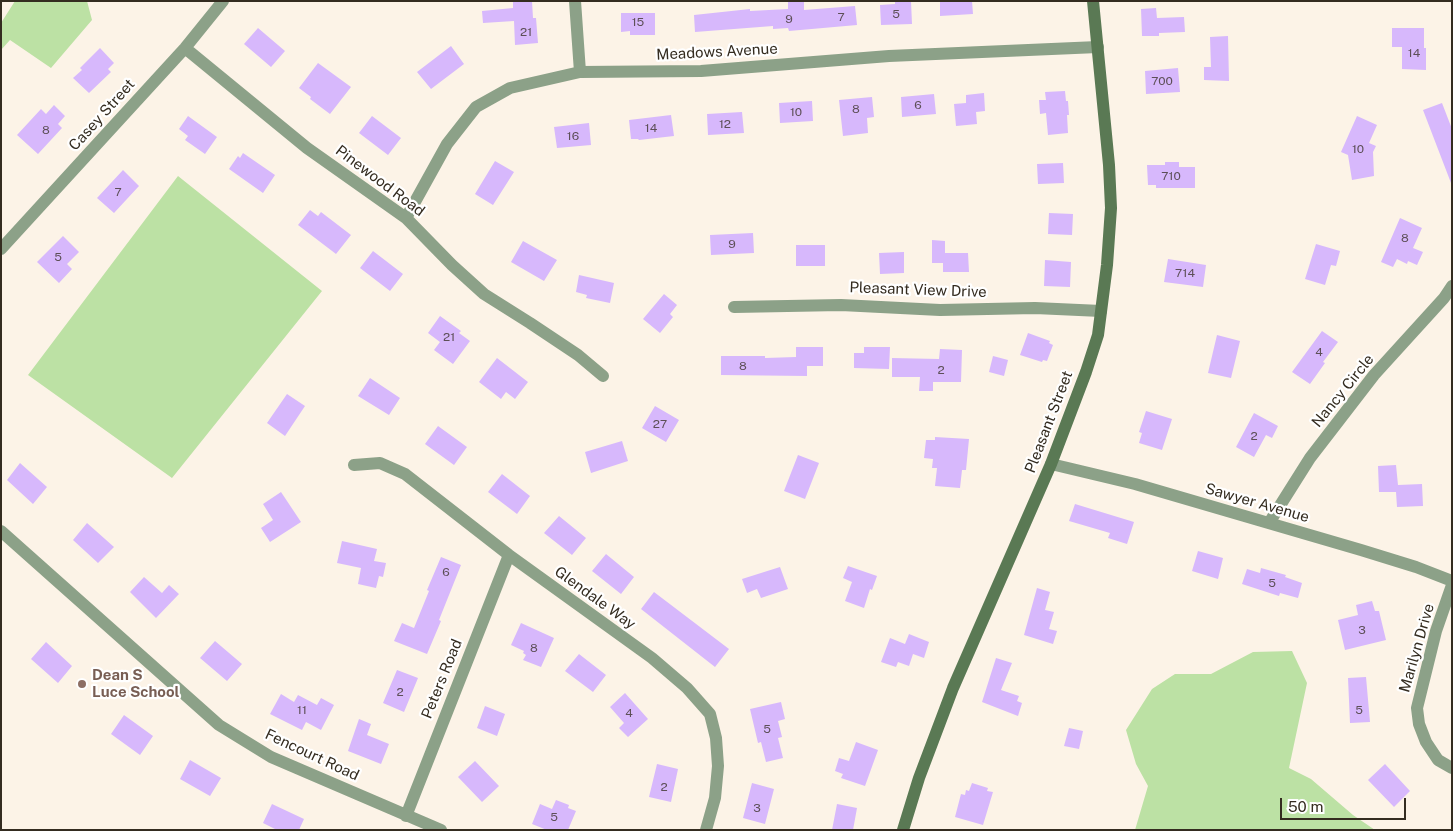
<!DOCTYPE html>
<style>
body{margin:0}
#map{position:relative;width:1453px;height:831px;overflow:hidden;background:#fcf3e7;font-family:"Public Sans",sans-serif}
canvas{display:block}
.frame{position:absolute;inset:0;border:2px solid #342c20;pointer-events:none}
.scale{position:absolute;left:1280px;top:798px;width:126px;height:22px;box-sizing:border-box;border:2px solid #342c20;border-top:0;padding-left:6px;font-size:15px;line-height:18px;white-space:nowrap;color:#342c20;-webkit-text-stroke:4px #fff;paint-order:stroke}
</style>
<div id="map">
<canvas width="1453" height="831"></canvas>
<div class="frame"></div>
<div class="scale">50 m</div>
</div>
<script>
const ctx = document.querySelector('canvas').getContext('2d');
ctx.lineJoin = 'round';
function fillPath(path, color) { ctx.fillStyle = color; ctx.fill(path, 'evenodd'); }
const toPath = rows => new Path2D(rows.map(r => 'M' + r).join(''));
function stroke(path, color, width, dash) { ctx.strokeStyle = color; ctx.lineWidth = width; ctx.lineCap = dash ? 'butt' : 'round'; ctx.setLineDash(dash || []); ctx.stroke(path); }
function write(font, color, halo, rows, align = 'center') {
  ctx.font = font + ' "Public Sans",sans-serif'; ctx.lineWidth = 4.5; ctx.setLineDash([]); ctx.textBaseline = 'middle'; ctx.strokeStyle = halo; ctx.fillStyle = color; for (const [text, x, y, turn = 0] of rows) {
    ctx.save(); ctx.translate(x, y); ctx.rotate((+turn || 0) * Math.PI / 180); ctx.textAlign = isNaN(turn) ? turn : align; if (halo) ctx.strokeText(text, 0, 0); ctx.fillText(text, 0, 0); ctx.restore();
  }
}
fillPath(toPath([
 [15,1,87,1,92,20,51,68,10,40,1,50,1,23],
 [178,176,322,291,172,478,28,375],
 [1292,651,1307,683,1289,768,1311,779,1353,815,1375,830,1135,830,1148,786,1136,764,1126,730,1152,689,1175,674,1211,674,1253,652]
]), '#bce1a4');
fillPath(toPath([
 [513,1,532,1,533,18,536,18,538,43,515,45,514,21,483,23,482,11,513,8],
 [788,1,804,1,804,10,855,6,857,25,789,31,788,28,773,29,773,26,695,32,694,15,750,9,750,11,788,9],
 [895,1,911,1,912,24,881,25,880,5,895,4],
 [940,1,972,1,973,14,940,16],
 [1156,8,1157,18,1184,17,1185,32,1159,33,1159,36,1142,36,1141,9],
 [621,13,655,13,655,35,630,35,630,31,621,32],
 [258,28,285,51,271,67,244,44],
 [1392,28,1424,28,1424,48,1426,48,1426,70,1402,69,1402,47,1392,47],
 [1228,36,1229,81,1204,80,1204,67,1211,67,1210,37],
 [451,46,464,64,431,89,417,72],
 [100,48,114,63,108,69,111,72,89,93,73,78,82,70,80,68],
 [318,63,351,87,330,114,310,99,311,97,299,88],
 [1178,68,1180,92,1146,94,1145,71],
 [1065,91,1066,101,1068,101,1069,115,1067,115,1068,133,1048,135,1046,113,1040,114,1039,100,1046,100,1045,92],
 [984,93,985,111,976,112,977,124,956,126,954,104,966,103,966,95],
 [934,94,936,114,902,117,901,97],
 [872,97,874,117,867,118,868,133,843,136,839,100],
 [812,101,813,121,780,123,779,103],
 [1442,103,1452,129,1452,183,1451,183,1423,110],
 [54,105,65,116,58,124,62,128,38,154,17,135,41,109,46,114],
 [742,112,744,133,708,135,707,114],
 [671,115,674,136,639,140,638,139,631,139,629,120],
 [188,116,217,137,205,154,185,140,188,136,179,129],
 [372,116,401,138,388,155,359,133],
 [1357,116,1377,125,1369,143,1376,146,1373,152,1374,176,1352,180,1348,155,1341,152],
 [589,123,591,145,557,148,554,127],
 [243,153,275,175,263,193,229,169,238,156,240,158],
 [495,161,514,172,493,205,475,194],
 [1165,162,1179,162,1179,167,1195,167,1195,188,1156,188,1156,185,1148,185,1147,165,1165,165],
 [1063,163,1064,183,1038,184,1037,164],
 [123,170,139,186,114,213,97,198],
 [310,210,318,216,321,212,351,235,336,254,298,225],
 [1049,213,1073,214,1072,235,1048,234],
 [1400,218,1422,228,1413,248,1423,252,1417,265,1408,261,1407,264,1397,259,1393,267,1381,262],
 [753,233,754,253,711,255,710,235],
 [63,236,79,252,67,264,72,269,59,283,37,262],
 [932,240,945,241,945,253,968,253,969,272,943,272,943,263,932,263],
 [523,241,557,260,544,281,511,262],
 [1316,244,1340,251,1336,266,1331,265,1325,285,1305,279],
 [796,245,825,245,825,266,796,266],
 [373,251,403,274,390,291,360,268],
 [904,252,904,273,880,274,879,253],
 [1168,259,1206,265,1203,287,1164,282],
 [1045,260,1071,262,1070,287,1044,286],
 [579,275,614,283,610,303,586,298,587,295,576,292],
 [664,294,677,305,670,314,673,317,660,333,643,319],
 [440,316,461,331,459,333,470,341,453,364,434,350,440,342,428,333],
 [1322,331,1338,342,1323,362,1325,363,1310,384,1292,372],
 [1028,333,1050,341,1049,343,1053,345,1047,361,1043,360,1042,362,1020,355],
 [1217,335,1240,341,1231,378,1208,373],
 [796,347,823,347,823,366,807,366,807,376,721,375,721,356,765,356,765,358,796,357],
 [864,347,890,347,889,369,854,368,854,353,864,353],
 [940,349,962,350,961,382,933,382,933,391,919,391,920,377,892,377,892,358,939,359],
 [993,356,1008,360,1004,376,989,372],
 [497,358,528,382,515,399,506,392,501,399,479,382],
 [370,378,400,398,389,415,358,396],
 [287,394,305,406,285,436,267,423],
 [655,406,679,420,666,442,642,428],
 [1146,411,1172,419,1162,450,1139,443,1142,433,1139,432],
 [1254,413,1278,426,1272,438,1266,435,1254,457,1236,447],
 [438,426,467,447,454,465,425,444],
 [935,437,969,439,966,470,962,470,960,488,935,486,937,468,932,468,933,459,924,458,926,440,935,440],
 [622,441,628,461,591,473,585,452],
 [798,455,819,463,805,499,784,491],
 [20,463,47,487,33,504,7,480],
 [1396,465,1398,485,1422,484,1423,506,1397,507,1396,492,1379,492,1378,466],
 [502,474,530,496,517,514,488,492],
 [281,492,301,522,270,542,261,528,273,520,263,504],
 [1075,504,1134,522,1127,544,1108,538,1110,533,1069,521],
 [559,516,586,538,572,555,544,533],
 [87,523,114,547,98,563,73,540],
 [342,541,377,549,374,561,386,563,383,577,379,576,376,588,358,584,361,568,337,563],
 [1198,551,1223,558,1218,579,1192,571],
 [606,554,634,577,621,594,592,571],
 [441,557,461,565,439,620,441,621,427,654,394,641,402,623,414,628,429,591,427,590],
 [848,566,877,576,872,590,870,589,864,608,845,601,852,582,843,578],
 [780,567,788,589,761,598,757,589,747,593,742,579],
 [1261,568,1286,575,1285,577,1302,583,1298,598,1280,593,1279,596,1242,584,1247,569,1260,573],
 [144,577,162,593,169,585,179,594,156,618,130,592],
 [1037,588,1050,592,1045,610,1054,612,1049,629,1057,631,1053,644,1024,635],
 [654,592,729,649,715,667,641,609],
 [1372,601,1375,611,1379,611,1386,640,1345,650,1338,620,1358,615,1356,605],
 [521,623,554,638,541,667,523,660,526,655,523,653,524,651,511,645],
 [909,634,929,642,924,658,913,654,909,666,898,662,896,667,881,662,890,638,905,644],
 [215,641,242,664,227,681,200,658],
 [46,642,72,666,58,683,31,659],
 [579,654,606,675,593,692,565,671],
 [996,658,1012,663,1001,690,1019,696,1017,701,1022,703,1018,716,982,702],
 [397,670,418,678,404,712,383,703],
 [1366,677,1370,722,1350,723,1348,678],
 [625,693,648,719,628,737,619,728,624,723,610,707],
 [281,694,294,702,298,695,317,705,321,698,334,705,321,730,306,722,302,730,270,714],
 [781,702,785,719,778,721,782,737,778,738,783,758,766,762,761,742,758,743,750,709],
 [485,706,505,714,497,736,477,728],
 [124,715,153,736,140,755,111,734],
 [359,719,371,724,367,735,389,744,381,764,348,751],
 [1069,728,1083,731,1079,749,1064,746],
 [856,742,878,750,865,786,841,778,843,774,835,771,839,758,849,761],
 [190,760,221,778,210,796,180,779],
 [475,761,499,786,482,802,458,777],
 [657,764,678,769,671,802,649,797],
 [1385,764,1410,791,1394,807,1368,780],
 [752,783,774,789,765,824,743,818],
 [972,783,988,788,987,791,993,792,983,825,955,817,961,794,965,795,966,790,969,791],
 [556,800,569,805,568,808,576,811,568,830,547,830,532,824,540,804,552,809],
 [272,804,304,819,299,830,277,830,263,823],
 [837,804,857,808,853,830,832,830]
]), '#d7b8fc');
stroke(toPath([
 [575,1,580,72],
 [185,48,307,148,406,218,452,265,484,294,530,323,578,355,603,376],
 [406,218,447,144,476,107,510,88,580,72,701,71,889,56,1098,47],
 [1,249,185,48,223,1],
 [734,307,841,305,940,310,1035,308,1101,311],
 [1051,464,1135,484,1361,550,1416,567,1452,581],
 [354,465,380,463,405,474,509,555,652,658,687,688,710,714,716,738,718,766,715,798,706,830],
 [1269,523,1310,458,1374,375,1444,298,1452,286],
 [1,531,219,725,271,757,441,830],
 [1452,585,1436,631,1417,708,1419,724,1426,742,1438,760,1452,768],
 [406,816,509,555]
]), '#8ca188', 12);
stroke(toPath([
 [903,830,919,778,953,688,1051,464,1086,372,1098,335,1107,265,1111,208,1109,165,1093,1]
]), '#5a7954', 12);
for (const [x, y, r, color] of [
 [82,684,5,"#8d6e63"]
]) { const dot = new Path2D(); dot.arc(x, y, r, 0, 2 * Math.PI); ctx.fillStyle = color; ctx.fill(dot); stroke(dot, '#fff', 2); }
write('12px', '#5d4f57', null, [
 ["5",896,14],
 ["7",841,17],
 ["9",789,19],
 ["15",638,22],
 ["21",526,32],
 ["14",1414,53],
 ["700",1162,81],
 ["6",918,105],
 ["8",856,109],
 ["10",796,112],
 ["12",725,124],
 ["14",651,128],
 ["8",46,130],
 ["16",573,136],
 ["10",1358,149],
 ["710",1171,176],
 ["7",118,192],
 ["8",1405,238],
 ["9",732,244],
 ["5",58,257],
 ["714",1185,273],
 ["21",449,337],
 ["4",1319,352],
 ["8",743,366],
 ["2",941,370],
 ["27",660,424],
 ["2",1254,436],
 ["6",446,572],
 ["5",1272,583],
 ["3",1362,630],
 ["8",534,648],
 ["2",400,692],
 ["11",302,710],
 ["5",1359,710],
 ["4",629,713],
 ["5",767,729],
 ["2",664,787],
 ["3",757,808],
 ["5",554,817]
]);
write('15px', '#342c20', '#fff', [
 ["Meadows Avenue",717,52,-3],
 ["Casey Street",102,115,-48],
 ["Pinewood Road",380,181,37],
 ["Pleasant View Drive",918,290,2],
 ["Nancy Circle",1343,391,-51],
 ["Pleasant Street",1049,422,-69],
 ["Sawyer Avenue",1257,503,16],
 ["Glendale Way",595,598,36],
 ["Marilyn Drive",1417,648,-74],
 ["Peters Road",442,679,-68],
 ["Fencourt Road",312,755,25]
]);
write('bold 15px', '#785e54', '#fff', [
 ["Dean S",92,675],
 ["Luce School",92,692]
], 'left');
</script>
